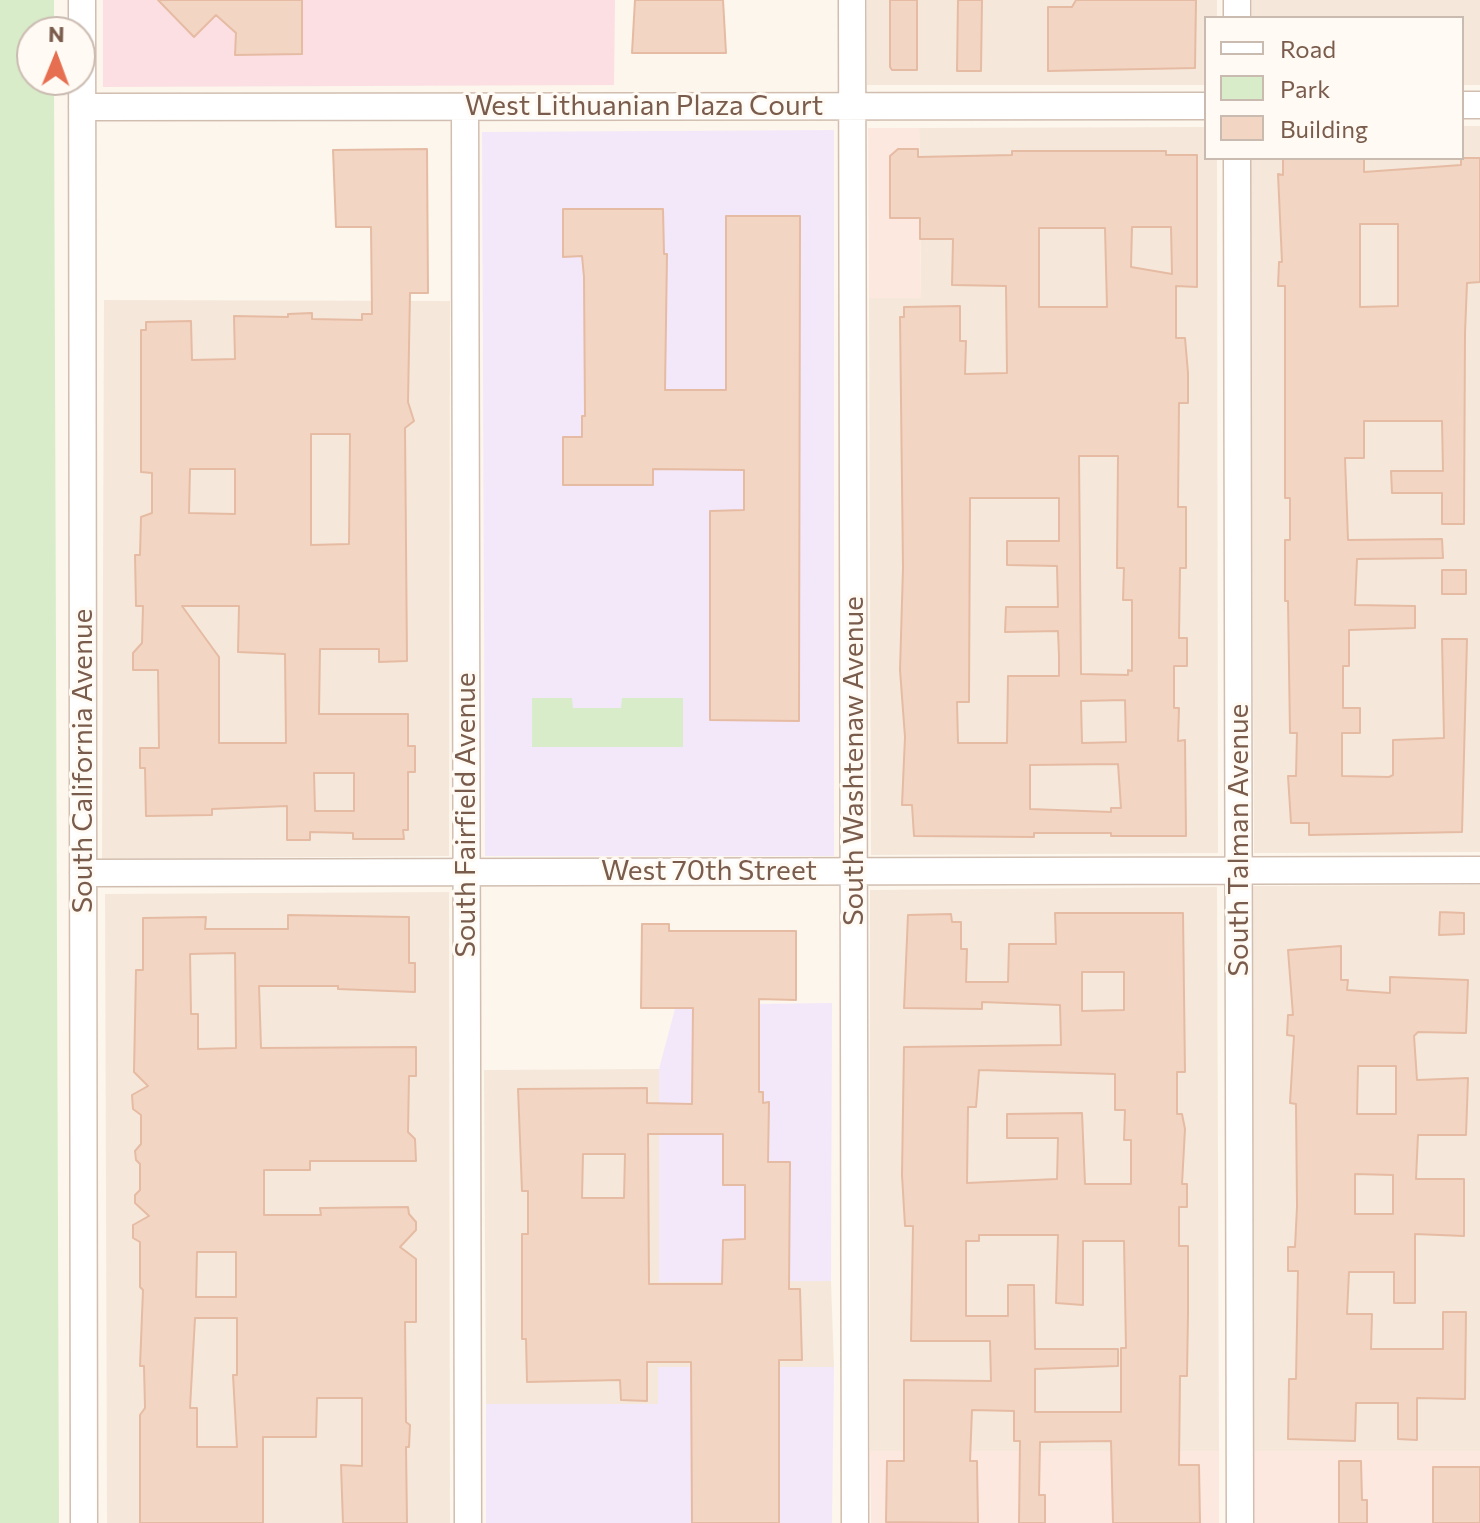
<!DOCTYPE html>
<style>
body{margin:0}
#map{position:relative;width:1480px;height:1523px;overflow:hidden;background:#fdf6ec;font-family:Commissioner,sans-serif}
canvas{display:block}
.legend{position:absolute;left:1204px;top:16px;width:260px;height:144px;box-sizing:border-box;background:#fffaf3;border:2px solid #cabbb1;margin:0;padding:10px 14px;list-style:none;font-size:24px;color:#7a5c4d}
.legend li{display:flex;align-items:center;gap:16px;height:40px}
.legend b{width:40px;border:2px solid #cabbb1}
.north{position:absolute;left:16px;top:16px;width:80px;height:80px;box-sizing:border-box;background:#fffaf3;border:2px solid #cabbb1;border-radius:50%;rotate:1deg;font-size:22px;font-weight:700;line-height:32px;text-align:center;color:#7a5c4d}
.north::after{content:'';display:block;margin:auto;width:28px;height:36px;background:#e76f51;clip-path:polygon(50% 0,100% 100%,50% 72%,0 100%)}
</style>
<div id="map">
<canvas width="1480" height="1523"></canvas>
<ul class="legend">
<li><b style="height:10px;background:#fff"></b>Road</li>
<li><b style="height:22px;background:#d8ecc9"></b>Park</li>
<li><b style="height:22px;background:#f3d5c3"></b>Building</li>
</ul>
<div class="north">N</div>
</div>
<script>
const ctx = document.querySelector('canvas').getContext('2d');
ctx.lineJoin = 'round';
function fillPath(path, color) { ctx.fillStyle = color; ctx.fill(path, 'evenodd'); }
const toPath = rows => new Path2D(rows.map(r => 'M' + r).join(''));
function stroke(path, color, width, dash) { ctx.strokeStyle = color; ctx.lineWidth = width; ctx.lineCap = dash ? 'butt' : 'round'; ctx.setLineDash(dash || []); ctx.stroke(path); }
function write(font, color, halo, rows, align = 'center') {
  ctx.font = font + ' Commissioner,sans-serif'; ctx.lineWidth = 6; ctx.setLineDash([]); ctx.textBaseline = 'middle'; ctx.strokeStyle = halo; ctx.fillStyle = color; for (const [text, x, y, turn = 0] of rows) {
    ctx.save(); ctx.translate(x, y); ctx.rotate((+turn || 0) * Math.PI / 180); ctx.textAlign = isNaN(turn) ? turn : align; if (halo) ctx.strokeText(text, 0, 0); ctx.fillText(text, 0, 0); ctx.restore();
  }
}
fillPath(toPath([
 [867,0,1217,0,1217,18,1206,18,1206,85,867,85],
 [1252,0,1480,0,1480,85,1462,85,1462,18,1252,18],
 [1462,126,1480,126,1480,852,1254,853,1250,158,1462,158],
 [1206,127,1206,158,1217,158,1218,853,871,855,869,298,921,298,919,128],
 [104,300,450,301,449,856,102,859],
 [1480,885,1480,1451,1253,1451,1253,886],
 [1217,887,1219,1451,870,1451,870,890],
 [449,892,450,1523,107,1523,105,894],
 [659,1069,659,1281,831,1281,834,1367,659,1367,658,1404,486,1404,484,1070]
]), '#f5e8da');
fillPath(toPath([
 [868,128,919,128,921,298,869,298],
 [870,1451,1219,1451,1219,1523,871,1523],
 [1253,1451,1480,1451,1480,1523,1254,1523]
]), '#fde8e0');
fillPath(toPath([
 [834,130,834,856,485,856,482,132],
 [832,1003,831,1281,659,1282,659,1069,676,1005],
 [658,1367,834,1367,832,1523,486,1523,486,1404,658,1404]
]), '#f3e8fa');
fillPath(toPath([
 [103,0,615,0,614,85,103,87]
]), '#fbdfe3');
fillPath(toPath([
 [0,0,54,0,54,32,32,32,32,80,54,80,59,1523,0,1523],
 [532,698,572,698,573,708,621,708,622,698,683,698,683,747,532,747]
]), '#d8ecc9');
const building = toPath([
 [158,0,302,0,302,54,235,55,236,33,216,15,194,37,158,0],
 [635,0,723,0,726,53,632,53,635,0],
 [890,0,917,0,917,70,892,70,890,67,890,0],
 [958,0,982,0,981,71,957,71,958,0],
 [1076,0,1196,0,1195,68,1048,71,1048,7,1072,7,1076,0],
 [427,149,428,293,410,293,408,402,414,421,405,428,407,661,379,662,379,649,320,649,319,714,408,714,408,746,415,746,415,772,408,772,408,830,403,830,404,839,353,839,353,833,310,832,310,840,287,840,287,806,212,809,212,815,146,816,145,768,140,768,140,748,159,748,158,670,133,670,133,653,142,643,143,606,136,606,135,555,140,555,141,517,152,513,152,473,141,472,141,330,146,330,146,322,191,321,192,360,235,359,234,316,288,317,288,314,312,313,312,319,362,320,362,314,372,314,371,227,336,227,333,150,427,149],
 [311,434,350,434,349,544,311,545,311,434],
 [190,469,235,469,235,514,189,513,190,469],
 [182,606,239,606,238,652,285,654,286,743,219,743,219,657,182,606],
 [314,773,354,773,354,811,315,811,314,773],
 [898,149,918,149,918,157,1012,155,1012,151,1166,151,1166,155,1197,155,1197,287,1176,286,1176,338,1185,338,1188,373,1188,403,1179,403,1178,507,1186,507,1186,568,1180,568,1179,638,1187,638,1187,666,1174,666,1174,708,1179,708,1178,741,1185,740,1186,836,1111,836,1111,833,1034,833,1034,837,914,836,912,805,902,805,905,737,900,670,903,568,900,317,904,317,904,307,960,306,960,341,966,341,965,374,1007,373,1006,286,952,285,953,239,920,239,920,218,890,218,890,156,898,149],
 [1132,227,1171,227,1172,274,1131,267,1132,227],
 [1039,228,1105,228,1107,307,1039,307,1039,228],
 [1079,456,1118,456,1117,568,1124,568,1123,600,1132,600,1132,671,1128,670,1128,675,1081,674,1079,456],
 [970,498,1059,498,1059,541,1007,541,1007,565,1057,566,1058,607,1006,607,1005,632,1058,631,1059,656,1059,676,1008,676,1007,743,958,743,957,702,969,702,970,498],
 [1125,700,1126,742,1082,743,1081,701,1125,700],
 [1118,764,1121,808,1111,808,1111,812,1030,809,1030,765,1118,764],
 [1283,158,1364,158,1364,172,1461,165,1461,158,1480,158,1480,282,1467,283,1465,333,1464,524,1442,524,1442,493,1392,493,1391,471,1443,471,1442,421,1364,421,1364,458,1345,458,1348,540,1442,539,1443,558,1357,559,1355,605,1415,606,1415,628,1349,630,1349,666,1343,666,1343,708,1360,708,1360,733,1342,733,1342,776,1389,777,1393,775,1393,740,1444,738,1442,639,1467,639,1462,832,1309,835,1309,823,1291,823,1288,776,1296,776,1297,733,1290,733,1288,601,1285,601,1285,540,1290,540,1290,498,1285,498,1285,286,1278,286,1279,262,1282,262,1278,174,1283,175,1283,158],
 [1360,224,1398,224,1398,306,1360,307,1360,224],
 [563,209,663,209,664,254,667,254,665,390,726,390,726,216,800,216,799,721,710,720,710,511,744,510,744,470,653,469,653,485,563,485,563,437,582,437,582,416,585,416,584,277,582,256,563,257,563,209],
 [1442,570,1466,570,1466,594,1442,594,1442,570],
 [1440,912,1464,913,1464,934,1439,935,1440,912],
 [1055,913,1183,913,1185,1072,1177,1072,1177,1114,1182,1114,1185,1129,1182,1184,1187,1184,1187,1207,1179,1207,1179,1246,1188,1246,1188,1314,1187,1376,1180,1376,1179,1465,1199,1465,1200,1523,1113,1523,1111,1441,1040,1442,1039,1495,1045,1495,1045,1523,1019,1523,1020,1441,1014,1441,1014,1411,972,1410,970,1461,977,1461,978,1523,886,1522,887,1461,904,1461,904,1380,991,1381,990,1341,911,1341,913,1226,905,1226,902,1175,904,1047,1061,1045,1060,1005,982,1002,982,1009,904,1008,908,915,951,914,952,922,961,922,961,949,967,949,966,982,1008,982,1009,944,1056,944,1055,913],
 [1082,972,1124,972,1124,1010,1082,1011,1082,972],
 [979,1070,1115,1074,1115,1110,1125,1110,1124,1140,1131,1140,1131,1184,1085,1184,1082,1113,1007,1114,1007,1138,1058,1138,1057,1179,967,1183,968,1107,976,1107,979,1070],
 [979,1235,1058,1235,1056,1303,1083,1305,1083,1241,1124,1241,1126,1348,1121,1348,1121,1412,1035,1412,1035,1369,1118,1366,1118,1349,1035,1349,1034,1285,1008,1285,1008,1316,966,1316,966,1241,979,1241,979,1235],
 [288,915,409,917,409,963,415,963,415,992,338,989,338,986,259,986,261,1048,416,1047,416,1076,409,1076,408,1132,415,1139,416,1161,310,1161,310,1170,264,1170,264,1215,321,1215,320,1208,408,1207,409,1214,416,1222,416,1230,400,1247,416,1259,416,1322,405,1322,406,1422,410,1425,409,1447,406,1447,407,1523,343,1523,341,1465,362,1466,362,1398,317,1398,316,1437,263,1437,263,1523,140,1523,140,1415,145,1408,144,1366,140,1366,143,1290,140,1287,140,1242,133,1238,133,1225,149,1216,135,1203,135,1195,140,1190,140,1164,136,1160,135,1151,141,1144,141,1115,133,1109,132,1095,148,1086,134,1072,136,970,143,970,143,918,206,917,205,929,288,929,288,915],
 [235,953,236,1048,198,1049,198,1014,191,1014,190,954,235,953],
 [197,1252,236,1252,236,1297,196,1297,197,1252],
 [195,1318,237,1318,237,1375,233,1375,237,1447,197,1447,197,1408,190,1408,195,1318],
 [642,924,669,924,669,931,796,931,796,1000,759,999,759,1092,763,1092,763,1103,769,1102,768,1162,790,1162,789,1289,800,1289,802,1360,779,1360,779,1523,692,1523,691,1362,647,1362,647,1401,621,1400,620,1380,527,1382,526,1339,522,1339,522,1234,528,1234,528,1191,522,1191,518,1089,647,1088,647,1103,692,1104,693,1008,641,1008,642,924],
 [648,1134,723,1134,723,1185,745,1185,745,1239,723,1240,722,1284,649,1284,648,1134],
 [583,1154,625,1154,624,1198,582,1198,583,1154],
 [1341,946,1341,980,1348,980,1347,990,1390,993,1390,977,1468,980,1466,1033,1418,1032,1414,1036,1417,1080,1468,1078,1466,1135,1418,1135,1416,1179,1464,1179,1464,1236,1415,1234,1415,1303,1394,1303,1394,1272,1349,1272,1347,1314,1372,1314,1371,1349,1443,1349,1443,1312,1466,1312,1465,1399,1417,1398,1417,1440,1398,1439,1398,1403,1356,1403,1355,1441,1288,1439,1289,1379,1296,1379,1298,1271,1288,1271,1288,1247,1295,1247,1297,1207,1296,1104,1290,1103,1294,1036,1287,1035,1288,1015,1293,1015,1288,950,1341,946],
 [1358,1066,1396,1066,1396,1114,1357,1114,1358,1066],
 [1355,1174,1393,1175,1393,1214,1355,1214,1355,1174],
 [1339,1461,1361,1461,1362,1500,1367,1500,1367,1523,1339,1523,1339,1461],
 [1433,1467,1480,1467,1480,1523,1433,1523,1433,1467]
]);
fillPath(building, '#f3d5c3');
stroke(building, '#e6bba3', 2);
const minor = toPath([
 [82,0,84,1523],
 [852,0,855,1523],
 [1237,0,1237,18],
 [1462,105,1480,105],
 [82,107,1206,106],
 [465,107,468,1523],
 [1237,158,1240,1523],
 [83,873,1480,870]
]);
stroke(minor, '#d1beb0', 29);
stroke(minor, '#fff', 26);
write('28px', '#7a5c4d', '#fffaf3', [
 ["West Lithuanian Plaza Court",644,106],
 ["South California Avenue",83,761,-90],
 ["South Washtenaw Avenue",854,761,-90],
 ["South Fairfield Avenue",466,815,-90],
 ["South Talman Avenue",1239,840,-90],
 ["West 70th Street",709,871]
]);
</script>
